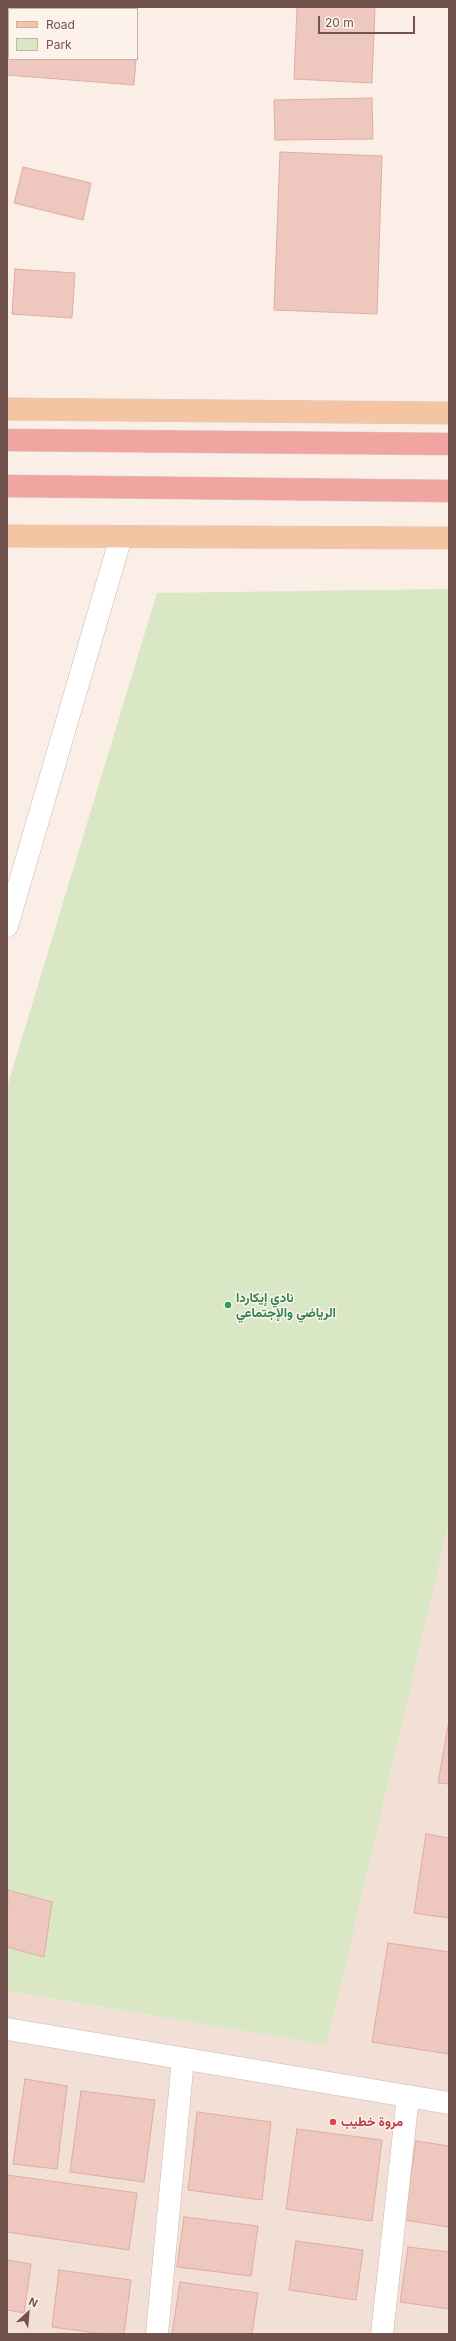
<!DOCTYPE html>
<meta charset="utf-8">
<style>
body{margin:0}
#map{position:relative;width:456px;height:2341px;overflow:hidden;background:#fbeee6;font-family:Inter,sans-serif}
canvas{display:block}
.frame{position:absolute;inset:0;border:8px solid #72524c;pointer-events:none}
.legend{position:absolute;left:8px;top:8px;width:130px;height:52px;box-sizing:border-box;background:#fef3ec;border:1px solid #c6b3ac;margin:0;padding:5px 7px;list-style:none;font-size:12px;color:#72524c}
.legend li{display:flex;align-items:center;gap:8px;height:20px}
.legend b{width:20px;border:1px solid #c6b3ac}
.north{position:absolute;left:8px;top:2293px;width:40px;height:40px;-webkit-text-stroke:3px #fef3ec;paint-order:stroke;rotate:26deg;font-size:11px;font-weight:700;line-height:16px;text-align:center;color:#72524c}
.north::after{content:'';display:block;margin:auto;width:14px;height:18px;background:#72524c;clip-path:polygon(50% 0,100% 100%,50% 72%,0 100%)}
.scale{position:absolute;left:318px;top:16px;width:97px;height:18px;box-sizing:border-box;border:2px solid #72524c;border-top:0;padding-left:5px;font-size:12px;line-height:14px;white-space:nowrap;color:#72524c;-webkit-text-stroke:3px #fef3ec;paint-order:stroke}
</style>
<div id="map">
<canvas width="456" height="2341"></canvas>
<div class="frame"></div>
<ul class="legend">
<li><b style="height:5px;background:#f5c5a3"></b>Road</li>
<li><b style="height:11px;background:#dae7c5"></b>Park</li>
</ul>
<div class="north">N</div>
<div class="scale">20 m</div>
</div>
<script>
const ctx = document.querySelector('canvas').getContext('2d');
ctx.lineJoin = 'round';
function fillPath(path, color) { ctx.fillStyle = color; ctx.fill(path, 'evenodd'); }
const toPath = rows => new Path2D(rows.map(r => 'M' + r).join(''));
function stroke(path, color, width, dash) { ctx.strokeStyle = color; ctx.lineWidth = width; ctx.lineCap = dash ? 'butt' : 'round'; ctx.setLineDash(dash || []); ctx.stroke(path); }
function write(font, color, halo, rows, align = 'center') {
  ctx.font = font + ' Inter,Vazirmatn,sans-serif'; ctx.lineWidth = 3; ctx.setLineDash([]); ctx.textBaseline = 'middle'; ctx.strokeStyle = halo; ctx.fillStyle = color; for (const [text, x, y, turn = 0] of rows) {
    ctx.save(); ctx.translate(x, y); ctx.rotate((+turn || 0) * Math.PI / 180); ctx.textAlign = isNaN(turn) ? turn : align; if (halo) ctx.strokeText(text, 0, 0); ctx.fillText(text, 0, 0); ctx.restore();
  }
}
fillPath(toPath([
 [449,1523,449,2334,7,2334,7,1991,327,2045]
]), '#f2dfd5');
fillPath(toPath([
 [449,589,449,1523,327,2045,7,1991,7,1087,157,593]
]), '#dae7c5');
const building = toPath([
 [297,7,375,7,372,83,294,79,297,7],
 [7,49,9,49,9,59,136,59,134,85,7,75,7,49],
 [372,98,373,139,275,140,274,100,372,98],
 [280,152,382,156,377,314,274,310,280,152],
 [23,167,91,183,83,220,14,203,23,167],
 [15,269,75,273,72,318,12,314,15,269],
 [449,1720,449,1784,438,1783,449,1720],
 [426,1834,449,1838,449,1918,414,1913,426,1834],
 [8,1890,52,1902,44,1957,7,1947,8,1890],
 [388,1943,449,1952,449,2054,372,2042,388,1943],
 [25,2079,67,2086,57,2169,13,2164,25,2079],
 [81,2091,155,2100,144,2182,70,2172,81,2091],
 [197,2112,271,2122,262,2200,188,2190,197,2112],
 [297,2129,382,2140,372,2221,286,2209,297,2129],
 [416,2141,449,2146,449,2227,404,2220,416,2141],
 [7,2175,137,2193,129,2250,7,2232,7,2175],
 [184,2217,258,2226,251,2276,177,2267,184,2217],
 [296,2241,363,2250,356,2300,289,2290,296,2241],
 [408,2247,449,2252,449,2309,400,2302,408,2247],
 [7,2260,31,2264,24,2313,7,2310,7,2260],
 [59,2270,131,2280,124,2334,104,2334,52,2327,59,2270],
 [180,2282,258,2293,252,2334,172,2334,180,2282]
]);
fillPath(building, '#eec8bf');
stroke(building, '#e0aca1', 1);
const minor = toPath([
 [7,926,121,537],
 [7,2029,449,2103],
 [157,2334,183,2059],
 [382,2334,408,2096]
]);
const major = toPath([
 [7,409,449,413],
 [7,536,449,538]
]);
const highway = toPath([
 [7,440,449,444],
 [7,486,449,491]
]);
stroke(minor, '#ceb7b0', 23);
stroke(major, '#d5cbc9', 23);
stroke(highway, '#d5cbc9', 23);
stroke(minor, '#fff', 22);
stroke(major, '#f5c5a3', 22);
stroke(highway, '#f1a5a1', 22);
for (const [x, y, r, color] of [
 [228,1305,4,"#2e9e5b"],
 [333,2122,4,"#e0444e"]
]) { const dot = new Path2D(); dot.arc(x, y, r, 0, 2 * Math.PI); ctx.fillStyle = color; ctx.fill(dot); stroke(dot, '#fef3ec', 1.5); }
write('bold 13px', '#27864d', '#fef3ec', [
 ["نادي إيكاردا",236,1298],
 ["الرياضي والإجتماعي",236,1313]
], 'left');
write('bold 13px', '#be3a42', '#fef3ec', [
 ["مروة خطيب",341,2122]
], 'left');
</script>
